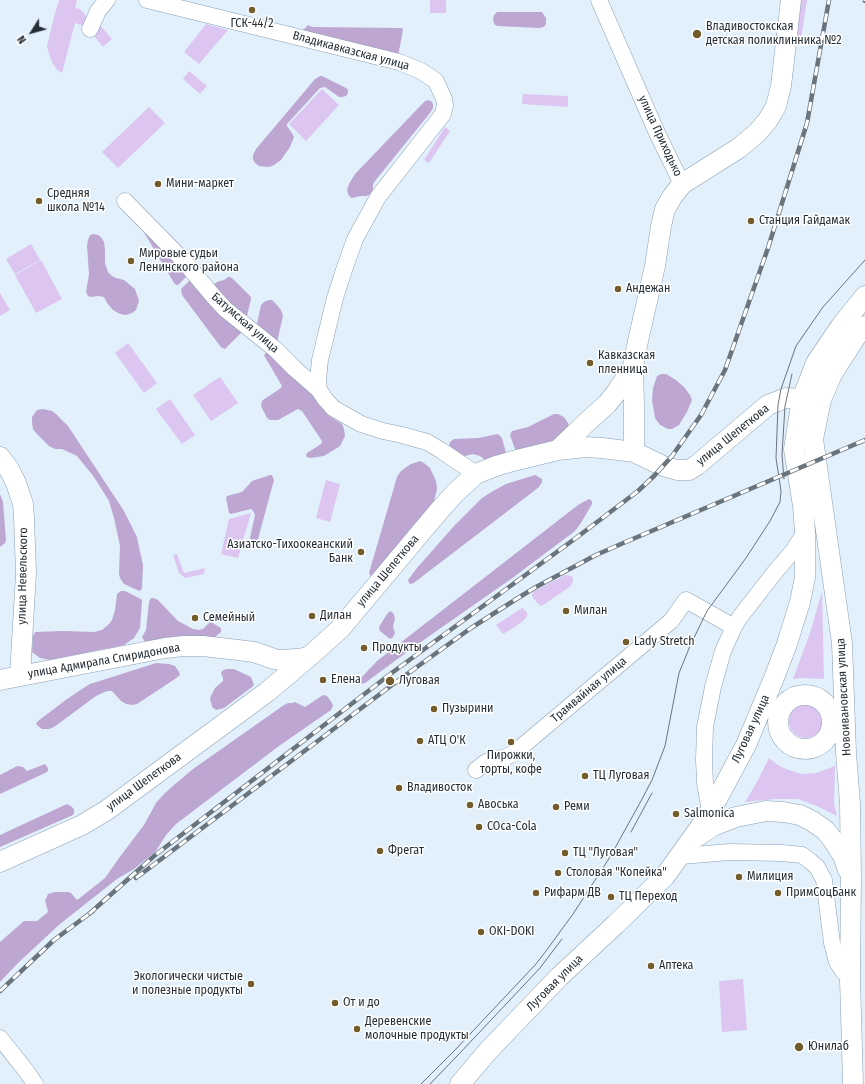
<!DOCTYPE html>
<meta charset="utf-8">
<style>
body{margin:0}
#map{position:relative;width:865px;height:1084px;overflow:hidden;background:#e2f0fc;font-family:"Fira Sans Condensed",sans-serif}
canvas{display:block}
.north{position:absolute;left:12px;top:12px;width:40px;height:40px;-webkit-text-stroke:3px #fff;paint-order:stroke;rotate:233deg;font-size:11px;font-weight:700;line-height:16px;text-align:center;color:#252e36}
.north::after{content:'';display:block;margin:auto;width:14px;height:18px;background:#252e36;clip-path:polygon(50% 0,100% 100%,50% 72%,0 100%)}
</style>
<div id="map">
<canvas width="865" height="1084"></canvas>
<div class="north">N</div>
</div>
<script>
const ctx = document.querySelector('canvas').getContext('2d');
ctx.lineJoin = 'round';
function fillPath(path, color) { ctx.fillStyle = color; ctx.fill(path, 'evenodd'); }
const toPath = rows => new Path2D(rows.map(r => 'M' + r).join(''));
function stroke(path, color, width, dash) { ctx.strokeStyle = color; ctx.lineWidth = width; ctx.lineCap = dash ? 'butt' : 'round'; ctx.setLineDash(dash || []); ctx.stroke(path); }
function write(font, color, halo, rows, align = 'center') {
  ctx.font = font + ' "Fira Sans Condensed",sans-serif'; ctx.lineWidth = 3; ctx.setLineDash([]); ctx.textBaseline = 'middle'; ctx.strokeStyle = halo; ctx.fillStyle = color; for (const [text, x, y, turn = 0] of rows) {
    ctx.save(); ctx.translate(x, y); ctx.rotate((+turn || 0) * Math.PI / 180); ctx.textAlign = isNaN(turn) ? turn : align; if (halo) ctx.strokeText(text, 0, 0); ctx.fillText(text, 0, 0); ctx.restore();
  }
}
fillPath(toPath([
 [59,0,77,0,75,8,80,9,85,14,86,18,84,26,75,23,62,73,57,70,52,62,49,54,47,46,55,13],
 [430,0,446,0,446,13,430,13],
 [801,0,807,0,801,39,798,43,796,42,796,40],
 [98,23,112,39,103,47,94,36],
 [206,24,228,30,199,64,184,52],
 [189,71,207,86,200,94,183,79],
 [322,89,339,105,306,141,289,124],
 [523,94,568,96,568,107,522,104],
 [149,107,165,123,118,168,102,152],
 [445,127,450,131,429,163,424,160],
 [31,244,40,260,15,274,6,259],
 [41,260,62,299,36,313,15,275],
 [0,293,10,310,0,316],
 [128,343,157,383,144,393,115,353],
 [220,377,238,403,211,421,193,395],
 [170,399,195,435,182,444,156,409],
 [326,480,340,484,330,522,316,518],
 [251,513,238,558,221,554,229,519],
 [177,554,184,573,205,568,204,574,185,578,179,573,173,555],
 [566,575,571,576,573,578,573,581,571,586,543,605,541,606,537,603,532,596,532,594,534,591],
 [822,591,824,679,804,678,793,679,810,633],
 [522,608,523,608,527,613,527,616,524,620,515,627,503,634,496,625],
 '789 721a17 17 0 1 1 34 0a17 17 0 1 1-34 0Z',
 [769,758,778,765,786,769,801,774,816,773,835,766,834,804,837,816,817,806,798,799,776,799,745,802,757,782],
 [743,979,747,1030,722,1032,719,981]
]), '#dcc5f0');
fillPath(toPath([
 [497,12,542,12,546,18,546,24,544,27,539,28,497,26,494,24,493,19,494,15],
 [308,25,312,27,402,28,403,30,398,56,300,33],
 [320,76,322,76,346,88,348,90,348,93,346,96,342,97,339,97,325,87,320,88,287,124,287,126,292,133,294,137,290,147,281,160,274,165,269,167,259,166,255,163,253,160,253,155,256,149,315,79],
 [428,100,431,101,433,104,433,108,430,113,375,181,373,184,373,190,371,194,366,196,360,196,352,198,350,197,348,194,347,190,349,184,355,174,425,101],
 [142,229,187,276,178,285,176,285,174,283],
 [93,234,98,235,101,237,104,242,105,250,105,263,108,272,112,276,116,278,124,280,135,289,139,301,136,310,132,313,126,315,120,314,113,310,107,303,104,297,98,296,91,297,88,296,86,292,89,274,87,246,88,240,90,235],
 [228,277,230,277,232,278,251,297,251,299,247,316,245,318,213,285,214,284,217,282,224,280],
 [190,280,242,332,225,349,222,348,220,346,182,295,181,289],
 [269,300,272,300,276,304,281,310,283,316,277,342,258,328,257,324,261,305,264,302],
 [267,352,312,394,319,405,328,415,342,424,344,429,345,436,340,446,324,456,310,458,307,457,306,455,307,453,321,444,322,441,302,411,298,409,278,420,270,420,267,418,261,406,262,401,263,400,281,388,282,386,265,357,264,355],
 [661,374,666,374,676,380,684,387,690,395,692,400,687,412,679,425,672,429,668,429,660,425,655,418,652,400,653,388,657,376],
 [43,409,52,411,57,415,68,426,124,511,137,537,139,547,143,565,142,588,141,590,139,591,137,590,124,584,120,578,119,574,120,546,114,518,109,501,94,477,77,456,62,449,55,449,49,446,37,434,33,429,32,422,32,417,37,410],
 [554,414,558,414,564,417,568,423,570,430,565,438,516,452,510,435,512,431,528,427],
 [498,434,502,438,506,453,485,460,480,456,473,454,461,457,450,450,449,446,450,442,454,439,478,438],
 [420,461,424,463,430,468,436,481,437,489,434,501,430,507,371,577,369,573,397,477,400,472,405,468,411,464],
 [270,475,272,475,274,480,258,539,256,542,253,542,250,538,255,515,253,511,251,509,231,514,229,513,226,498,227,496,242,492,252,481],
 [535,475,542,479,542,482,539,487,534,491,415,582,411,584,409,583,408,580,417,568,454,526,482,498,493,491,506,484],
 [0,494,3,502,6,540,5,543,0,547],
 [589,499,592,501,592,504,581,523,575,531,511,579,418,644,365,683,362,684,360,683,360,679,377,661,578,505],
 [121,591,125,591,141,599,142,601,140,628,134,638,124,645,50,660,40,658,32,652,33,636,35,632,62,631,94,632,102,630,109,624,112,620,115,610,117,594],
 [151,598,154,598,158,600,178,621,193,629,199,630,203,629,209,623,211,622,221,628,221,632,215,637,212,639,148,643,145,642,142,637,146,630,149,602],
 [390,611,393,613,395,618,393,627,395,633,393,637,390,639,380,631,379,627,387,614],
 [156,663,169,664,175,666,179,672,180,675,175,679,137,704,132,705,126,704,121,701,112,691,107,691,96,696,54,727,49,729,42,729,38,726,36,724,38,721,67,699,85,687,90,684],
 [226,669,234,669,251,677,254,685,252,687,224,708,216,710,212,707,210,698,215,688,223,681,223,678,221,673,222,671],
 [323,695,327,696,332,703,333,706,331,710,279,746,176,824,166,835,156,851,134,869,117,879,60,924,18,963,0,982,0,942,24,921,37,921,47,913,48,911,45,901,48,894,55,892,68,892,71,893,77,900,81,897,105,878,119,858,144,825,156,803,165,793,174,785,193,769,284,705,288,703,292,703,295,702,305,707],
 [45,764,48,768,48,771,45,773,0,794,0,775,17,766,23,767,27,771],
 [67,804,71,806,74,809,74,813,73,815,0,847,0,835]
]), '#bea6d2');
const minor = toPath([
 [147,0,399,62,421,71,436,81,444,99,445,105,443,114,378,197,355,239,344,270,335,298,320,360,318,379,319,390,325,399,333,408,361,424,383,431,402,435,427,442,442,451,476,474],
 [599,0,657,133,682,184],
 [90,29,98,11,107,0],
 [125,201,182,259,214,297,225,309,275,349,295,369,319,390],
 [476,770,486,762,493,759,504,758,514,753,671,621,686,600,734,627],
 [710,812,705,783,704,760,705,727,713,687,723,651,734,627,740,617,775,572,793,551,805,532],
 [680,856,730,852,782,853,802,855,810,861,817,867,824,880,832,943,837,962,843,971,850,979],
 [0,1038,27,1072,35,1084]
]);
const major = toPath([
 [558,450,586,423,607,404,616,393,633,367],
 [634,452,634,404,633,367,638,341,655,266,661,226,665,209,672,197,682,184,739,148,757,133,768,120,776,106,781,86,791,0],
 [0,457,9,469,16,483,23,504,24,518,26,573,20,676],
 [0,680,165,648,184,646,203,646,238,650,254,652,274,659,280,660,297,659,309,657],
 '778 722a27 27 0 1 1 54 0a27 27 0 1 1-54 0Z',
 [696,837,713,826,736,817,766,811,783,812,800,815,812,821,825,830,833,840,843,856,848,870],
 [0,862,82,825,107,810,267,692,312,654,340,629,438,512,455,493,476,474,496,466,513,461,558,450,585,447,602,448,634,452,663,466,677,470,689,470,697,465,768,405,786,398,802,399],
 [460,1084,488,1051,559,977,616,924,665,876,701,826,710,812,746,745,774,678,787,644,800,602,805,577,805,532,803,506,794,449,802,399,816,363,841,326,865,296],
 [853,1084,850,979,851,878,850,803,846,753,842,643,813,439,821,400,832,374,857,335,865,326]
]);
stroke(minor, '#899eb2', 17);
stroke(major, '#899eb2', 21);
stroke(minor, '#fff', 16);
stroke(major, '#fff', 20);
stroke(toPath([
 [784,479,782,455,785,406,792,374],
 [631,832,652,793],
 [421,1084,455,1050,536,964,546,951,573,914,610,857,641,801,652,780,665,746,679,673,690,646,707,611,746,558,770,521,780,502,781,491,776,458,778,405,781,389,796,346,823,307,865,260],
 [430,1084,459,1054,540,968,562,939]
]), '#69747d', 1);
const rail = toPath([
 [865,0,865,1],
 [136,878,392,685,471,628,518,598,536,587,596,555,621,544,865,440],
 [89,914,154,856,393,672,580,535,638,491,654,476,672,456,701,415,725,370,768,248,807,123,829,0],
 [0,991,54,940,93,911]
]);
stroke(rail, '#69747d', 4.5);
stroke(rail, '#fff', 3, [9]);
for (const [x, y, r, color] of [
 [252,10,4,"#725c2c"],
 [697,34,5,"#725c2c"],
 [158,184,4,"#725c2c"],
 [39,201,4,"#725c2c"],
 [751,221,4,"#725c2c"],
 [131,261,4,"#725c2c"],
 [618,289,4,"#725c2c"],
 [590,363,4,"#725c2c"],
 [361,552,4,"#725c2c"],
 [566,611,4,"#725c2c"],
 [312,616,4,"#725c2c"],
 [195,618,4,"#725c2c"],
 [626,642,4,"#725c2c"],
 [364,648,4,"#725c2c"],
 [323,680,4,"#725c2c"],
 [390,681,5,"#725c2c"],
 [434,709,4,"#725c2c"],
 [420,741,4,"#725c2c"],
 [511,742,4,"#725c2c"],
 [585,776,4,"#725c2c"],
 [399,788,4,"#725c2c"],
 [470,805,4,"#725c2c"],
 [556,807,4,"#725c2c"],
 [676,814,4,"#725c2c"],
 [479,827,4,"#725c2c"],
 [380,851,4,"#725c2c"],
 [565,853,4,"#725c2c"],
 [558,873,4,"#725c2c"],
 [739,877,4,"#725c2c"],
 [536,893,4,"#725c2c"],
 [778,893,4,"#725c2c"],
 [611,897,4,"#725c2c"],
 [481,932,4,"#725c2c"],
 [651,966,4,"#725c2c"],
 [251,984,4,"#725c2c"],
 [335,1003,4,"#725c2c"],
 [357,1029,4,"#725c2c"],
 [799,1047,5,"#725c2c"]
]) { const dot = new Path2D(); dot.arc(x, y, r, 0, 2 * Math.PI); ctx.fillStyle = color; ctx.fill(dot); stroke(dot, '#fff', 1.5); }
write('12px', '#252e36', '#fff', [
 ["ГСК-44/2",252,24,"center"],
 ["Владивостокская",706,27],
 ["детская поликлинника №2",706,41],
 ["Мини-маркет",166,184],
 ["Средняя",47,194],
 ["школа №14",47,208],
 ["Станция Гайдамак",759,221],
 ["Мировые судьи",139,254],
 ["Ленинского района",139,268],
 ["Андежан",626,289],
 ["Кавказская",598,356],
 ["пленница",598,370],
 ["Азиатско-Тихоокеанский",353,545,"right"],
 ["Банк",353,559,"right"],
 ["Милан",574,611],
 ["Дилан",320,616],
 ["Семейный",203,618],
 ["Lady Stretch",634,642],
 ["Продукты",372,648],
 ["Елена",331,680],
 ["Луговая",399,681],
 ["Пузырини",442,709],
 ["АТЦ О'К",428,741],
 ["Пирожки,",511,756,"center"],
 ["торты, кофе",511,770,"center"],
 ["ТЦ Луговая",593,776],
 ["Владивосток",407,788],
 ["Авоська",478,805],
 ["Реми",564,807],
 ["Salmonica",684,814],
 ["COca-Cola",487,827],
 ["Фрегат",388,851],
 ["ТЦ \"Луговая\"",573,853],
 ["Столовая \"Копейка\"",566,873],
 ["Милиция",747,877],
 ["Рифарм ДВ",544,893],
 ["ПримСоцБанк",786,893],
 ["ТЦ Переход",619,897],
 ["OKI-DOKI",489,932],
 ["Аптека",659,966],
 ["Экологически чистые",243,977,"right"],
 ["и полезные продукты",243,991,"right"],
 ["От и до",343,1003],
 ["Деревенские",365,1022],
 ["молочные продукты",365,1036],
 ["Юнилаб",808,1047]
], 'left');
write('12px', '#252e36', '#fff', [
 ["Владикавказская улица",351,51,15],
 ["улица Приходько",660,136,65],
 ["Батумская улица",245,323,41],
 ["улица Шепеткова",733,435,-39],
 ["улица Шепеткова",388,571,-50],
 ["улица Невельского",23,576,-89],
 ["улица Адмирала Спиридонова",104,661,-10],
 ["Трамвайная улица",589,690,-40],
 ["Новоивановская улица",844,697,-93],
 ["Луговая улица",751,729,-65],
 ["улица Шепеткова",144,782,-36],
 ["Луговая улица",555,983,-45]
]);
</script>
